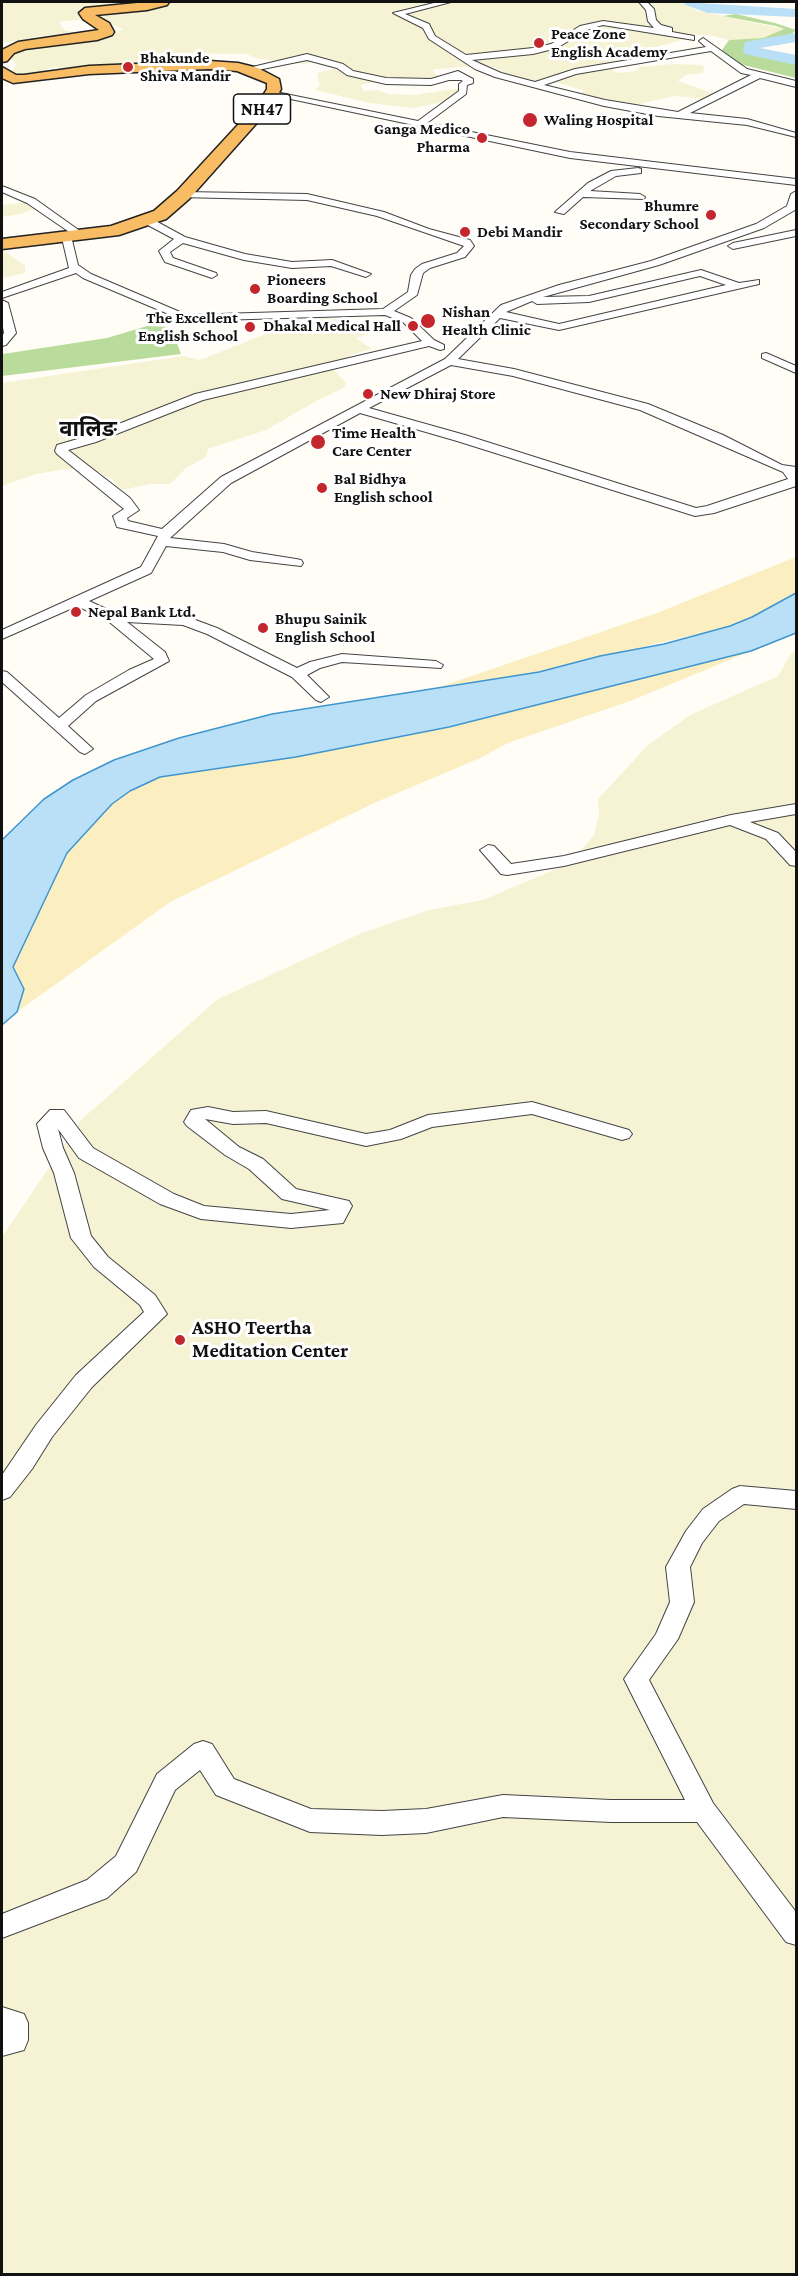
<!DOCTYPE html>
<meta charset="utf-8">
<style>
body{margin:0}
#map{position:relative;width:798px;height:2276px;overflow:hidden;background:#fffdf5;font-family:"Crimson Pro",serif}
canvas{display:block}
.frame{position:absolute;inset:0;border:3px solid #111;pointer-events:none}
</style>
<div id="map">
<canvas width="798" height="2276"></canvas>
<div class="frame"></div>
</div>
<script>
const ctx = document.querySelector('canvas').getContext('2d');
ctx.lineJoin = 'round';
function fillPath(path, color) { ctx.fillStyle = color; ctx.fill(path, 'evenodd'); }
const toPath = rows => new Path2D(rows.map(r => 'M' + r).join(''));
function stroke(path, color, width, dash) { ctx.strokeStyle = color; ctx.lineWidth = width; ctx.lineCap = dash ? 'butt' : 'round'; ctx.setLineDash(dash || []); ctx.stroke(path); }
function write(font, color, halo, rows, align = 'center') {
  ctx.font = font + ' "Crimson Pro","Noto Sans Devanagari",serif'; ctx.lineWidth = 6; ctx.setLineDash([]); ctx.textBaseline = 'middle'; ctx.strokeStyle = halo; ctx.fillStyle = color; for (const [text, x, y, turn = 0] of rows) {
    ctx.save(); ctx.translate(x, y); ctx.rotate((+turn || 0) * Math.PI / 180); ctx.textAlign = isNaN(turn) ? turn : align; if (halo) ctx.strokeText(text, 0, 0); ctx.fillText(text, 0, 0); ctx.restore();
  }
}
fillPath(toPath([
 [2,2,151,2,146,4,82,10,79,13,84,19,59,22,64,30,73,32,2,43],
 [166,2,680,2,695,10,784,29,780,33,763,38,729,40,708,35,684,35,686,38,682,40,659,46,667,51,659,54,644,50,616,55,615,57,625,62,607,67,617,73,637,71,637,69,641,67,672,64,700,65,704,67,703,73,686,75,678,81,715,94,706,99,674,96,635,105,613,103,582,94,583,90,552,81,535,85,508,77,496,68,486,65,437,69,432,70,439,77,425,80,384,80,361,85,364,91,377,90,389,94,415,95,460,88,458,95,443,102,413,108,370,103,315,90,320,86,317,73,339,68,319,62,303,64,274,61,255,58,247,54,169,53,156,55,154,59,147,62,67,70,61,67,49,68,47,73,37,75,17,75,12,70,17,64,11,59,13,53,18,49,109,36,123,29,102,21,95,13],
 [29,202,36,208,21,214,2,217,2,205],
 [2,252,6,252,25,266,25,273,2,278],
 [323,317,379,331,356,338,372,349,353,354,331,367,346,383,344,388,318,400,266,430,208,449,206,457,186,468,170,484,150,484,122,490,111,478,85,466,36,474,2,486,2,383,183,356,200,360,268,333],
 [796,650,796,2274,2,2274,2,1237,81,1120,218,999,362,933,429,910,483,900,570,863,594,835,599,814,598,799,648,745,690,715,778,676,791,654]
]), '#f6f3d4');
fillPath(toPath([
 [736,14,775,23,796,30,792,34,750,42,745,46,745,51,796,64,796,78,731,62,722,50,729,40,763,38,784,29,776,26,723,16],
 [147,326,167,327,172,330,181,354,2,376,3,354,107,338]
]), '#b9dc9c');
fillPath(toPath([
 [796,557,796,593,752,617,730,626,539,672,439,687,657,613],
 [751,651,630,701,508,743,480,758,374,803,170,902,17,1012,24,989,13,967,67,853,112,804,130,791,159,777,296,757,449,727]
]), '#fbeec1');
const water = toPath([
 [796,593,796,633,751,651,449,727,296,757,160,777,130,791,112,804,67,853,13,967,24,989,17,1012,2,1025,2,840,44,799,73,780,114,760,179,738,272,714,539,672,600,656,664,644,730,626,752,617,796,593]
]);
fillPath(water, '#b9e0f7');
stroke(water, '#3f96cf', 1.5);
fillPath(toPath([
 [683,2,796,9,796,17,708,13,685,5,683,2],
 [796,33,796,42,760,48,796,55,796,65,745,54,743,51,745,42,796,33]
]), '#b9e0f7');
const minor = toPath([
 [438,2,451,2,405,14,429,24,435,36,466,55,533,48,551,44,580,26,603,21,654,28,648,21,646,10,639,2,647,2,654,9,656,20,661,25,672,28,672,32,694,36,694,40,603,25,586,30,557,48,533,54,472,60,501,73,535,82,575,69,706,47,699,41,703,38,747,69,796,81,796,87,760,78,690,113,747,119,796,133,796,137,747,125,658,116,604,106,495,77,475,69,429,39,423,28,393,13,438,2],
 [711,51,741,73,751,75,678,112,605,100,544,85,576,74,711,51],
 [307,54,343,64,353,71,386,78,431,79,458,71,473,79,473,83,467,85,466,94,427,123,570,152,796,179,796,185,570,158,267,94,271,91,418,121,459,91,459,84,463,81,461,80,449,80,431,85,386,84,347,75,337,68,307,60,248,72,244,69,307,54],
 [638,168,641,169,641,173,616,176,590,191,640,194,645,197,644,199,583,197,564,214,555,212,588,183,611,171,638,168],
 [2,186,35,199,87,236,78,238,27,203,2,192,2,186],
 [796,191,795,210,764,228,659,265,543,297,589,296,701,270,739,283,759,280,759,284,559,330,500,318,458,359,514,369,648,404,723,435,782,465,796,467,796,486,714,513,695,516,457,441,360,413,231,483,170,538,224,544,252,552,296,559,301,560,303,563,301,566,250,560,223,552,166,546,151,573,89,601,115,613,190,618,217,628,297,668,310,662,342,654,436,661,443,665,441,668,342,662,320,668,307,675,329,697,321,702,316,700,292,677,207,634,183,625,127,622,165,652,169,661,96,701,68,726,93,749,85,754,80,752,2,682,2,671,7,672,59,718,86,695,129,670,154,659,107,620,77,606,2,639,2,630,141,567,158,536,117,527,113,516,124,509,57,454,55,451,57,445,88,436,195,394,422,341,403,322,385,315,185,321,83,278,76,273,2,298,2,292,69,268,62,238,63,236,71,236,78,265,91,274,187,315,383,309,408,292,411,275,415,269,422,264,457,253,464,246,377,216,307,200,179,197,179,193,183,192,307,194,384,212,429,229,470,240,474,246,465,257,430,268,423,273,417,295,394,311,411,318,434,340,444,345,444,349,440,350,429,346,203,400,96,442,68,450,130,498,139,510,127,518,128,521,162,529,221,477,445,359,501,305,559,285,651,261,756,224,787,206,791,194,796,191],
 [700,276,726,285,559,324,506,312,532,301,537,304,589,302,700,276],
 [451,365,513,376,640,410,783,472,788,479,707,506,696,508,465,435,369,408,451,365],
 [144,219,152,219,185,237,245,254,292,262,332,260,371,274,366,277,331,266,292,268,244,260,183,243,170,252,173,258,216,273,217,275,212,278,165,262,159,251,174,239,144,223,144,219],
 [796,230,796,236,733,249,728,246,733,243,796,230],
 [2,300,8,303,16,333,6,345,2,346,2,336,4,333,2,322,2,300],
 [766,353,796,366,796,373,762,358,762,354,766,353],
 [796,804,796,814,750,822,778,833,796,852,796,866,790,865,766,839,730,825,564,866,507,875,501,874,480,850,488,845,494,846,511,864,564,856,731,815,796,804],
 [532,1102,629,1130,632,1134,629,1138,622,1140,532,1114,432,1127,401,1139,366,1146,266,1123,233,1124,205,1119,239,1147,263,1159,296,1189,349,1201,352,1206,343,1223,291,1228,201,1219,160,1204,79,1158,58,1129,63,1148,74,1173,91,1236,108,1257,155,1295,167,1314,92,1387,52,1437,32,1469,10,1497,2,1500,2,1475,36,1425,76,1375,144,1312,140,1305,94,1267,71,1238,54,1173,43,1148,37,1124,50,1110,64,1110,93,1148,174,1194,204,1206,291,1214,330,1210,282,1199,249,1169,225,1155,187,1126,184,1122,191,1110,208,1107,233,1112,266,1111,366,1134,390,1130,428,1115,532,1102],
 [740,1486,796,1491,796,1509,744,1504,719,1521,702,1543,690,1567,694,1602,678,1639,649,1680,713,1803,796,1912,796,1945,786,1942,697,1822,611,1822,503,1817,426,1833,382,1835,310,1832,216,1795,200,1770,175,1790,136,1872,107,1898,2,1938,2,1914,87,1880,116,1856,157,1774,194,1744,203,1741,212,1744,234,1779,311,1809,382,1811,426,1809,503,1795,611,1800,685,1800,624,1679,656,1634,670,1602,666,1567,686,1531,703,1509,732,1489,740,1486],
 [2,2007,24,2014,28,2023,28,2040,24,2050,2,2056,2,2007]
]);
const trunk = toPath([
 [148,2,169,2,167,5,147,10,95,15,109,23,114,32,112,35,97,40,25,49,14,53,7,61,2,62,2,50,18,42,99,30,83,19,79,13,85,8,148,2],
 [209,61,238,63,258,68,279,79,281,89,271,107,189,199,166,219,119,235,2,249,2,239,111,226,154,211,177,191,259,102,267,89,267,83,237,71,209,69,89,74,13,83,2,78,2,67,16,75,24,75,89,66,209,61]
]);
stroke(minor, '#444', 2);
stroke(trunk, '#222', 3);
fillPath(minor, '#fff');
fillPath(trunk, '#f7bc64');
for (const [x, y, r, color] of [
 [539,43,6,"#c4262e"],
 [128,67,6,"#c4262e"],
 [530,120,8,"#c4262e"],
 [482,138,6,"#c4262e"],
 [711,215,6,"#c4262e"],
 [465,232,6,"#c4262e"],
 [255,289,6,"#c4262e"],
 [428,321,8,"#c4262e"],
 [413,326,6,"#c4262e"],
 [250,327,6,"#c4262e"],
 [368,394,6,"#c4262e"],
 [318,442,8,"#c4262e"],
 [322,488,6,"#c4262e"],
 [76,612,6,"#c4262e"],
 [263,628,6,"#c4262e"],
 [180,1340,6,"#c4262e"]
]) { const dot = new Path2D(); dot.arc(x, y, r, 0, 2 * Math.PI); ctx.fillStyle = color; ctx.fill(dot); stroke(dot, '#fff', 2); }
write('bold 16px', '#111', '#fff', [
 ["Peace Zone",551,34],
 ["English Academy",551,52],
 ["Bhakunde",140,58],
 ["Shiva Mandir",140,76],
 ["Waling Hospital",544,120],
 ["Ganga Medico",470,129,"right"],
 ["Pharma",470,147,"right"],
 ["Bhumre",699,206,"right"],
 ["Secondary School",699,224,"right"],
 ["Debi Mandir",477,232],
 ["Pioneers",267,280],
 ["Boarding School",267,298],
 ["Nishan",442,312],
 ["Health Clinic",442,330],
 ["The Excellent",238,318,"right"],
 ["English School",238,336,"right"],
 ["Dhakal Medical Hall",401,326,"right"],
 ["New Dhiraj Store",380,394],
 ["Time Health",332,433],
 ["Care Center",332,451],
 ["Bal Bidhya",334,479],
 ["English school",334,497],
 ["Nepal Bank Ltd.",88,612],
 ["Bhupu Sainik",275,619],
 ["English School",275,637]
], 'left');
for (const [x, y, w] of [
 [262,109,57]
]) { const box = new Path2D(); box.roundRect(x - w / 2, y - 15, w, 30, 4.5); ctx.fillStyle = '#fff'; ctx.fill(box); stroke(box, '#111', 1.5); }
write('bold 18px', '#111', null, [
 ["NH47",262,109]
]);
write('bold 20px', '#111', '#fff', [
 ["ASHO Teertha",192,1328],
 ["Meditation Center",192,1351]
], 'left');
write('bold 22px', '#111', '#fff', [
 ["वालिङ",88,429]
]);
</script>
